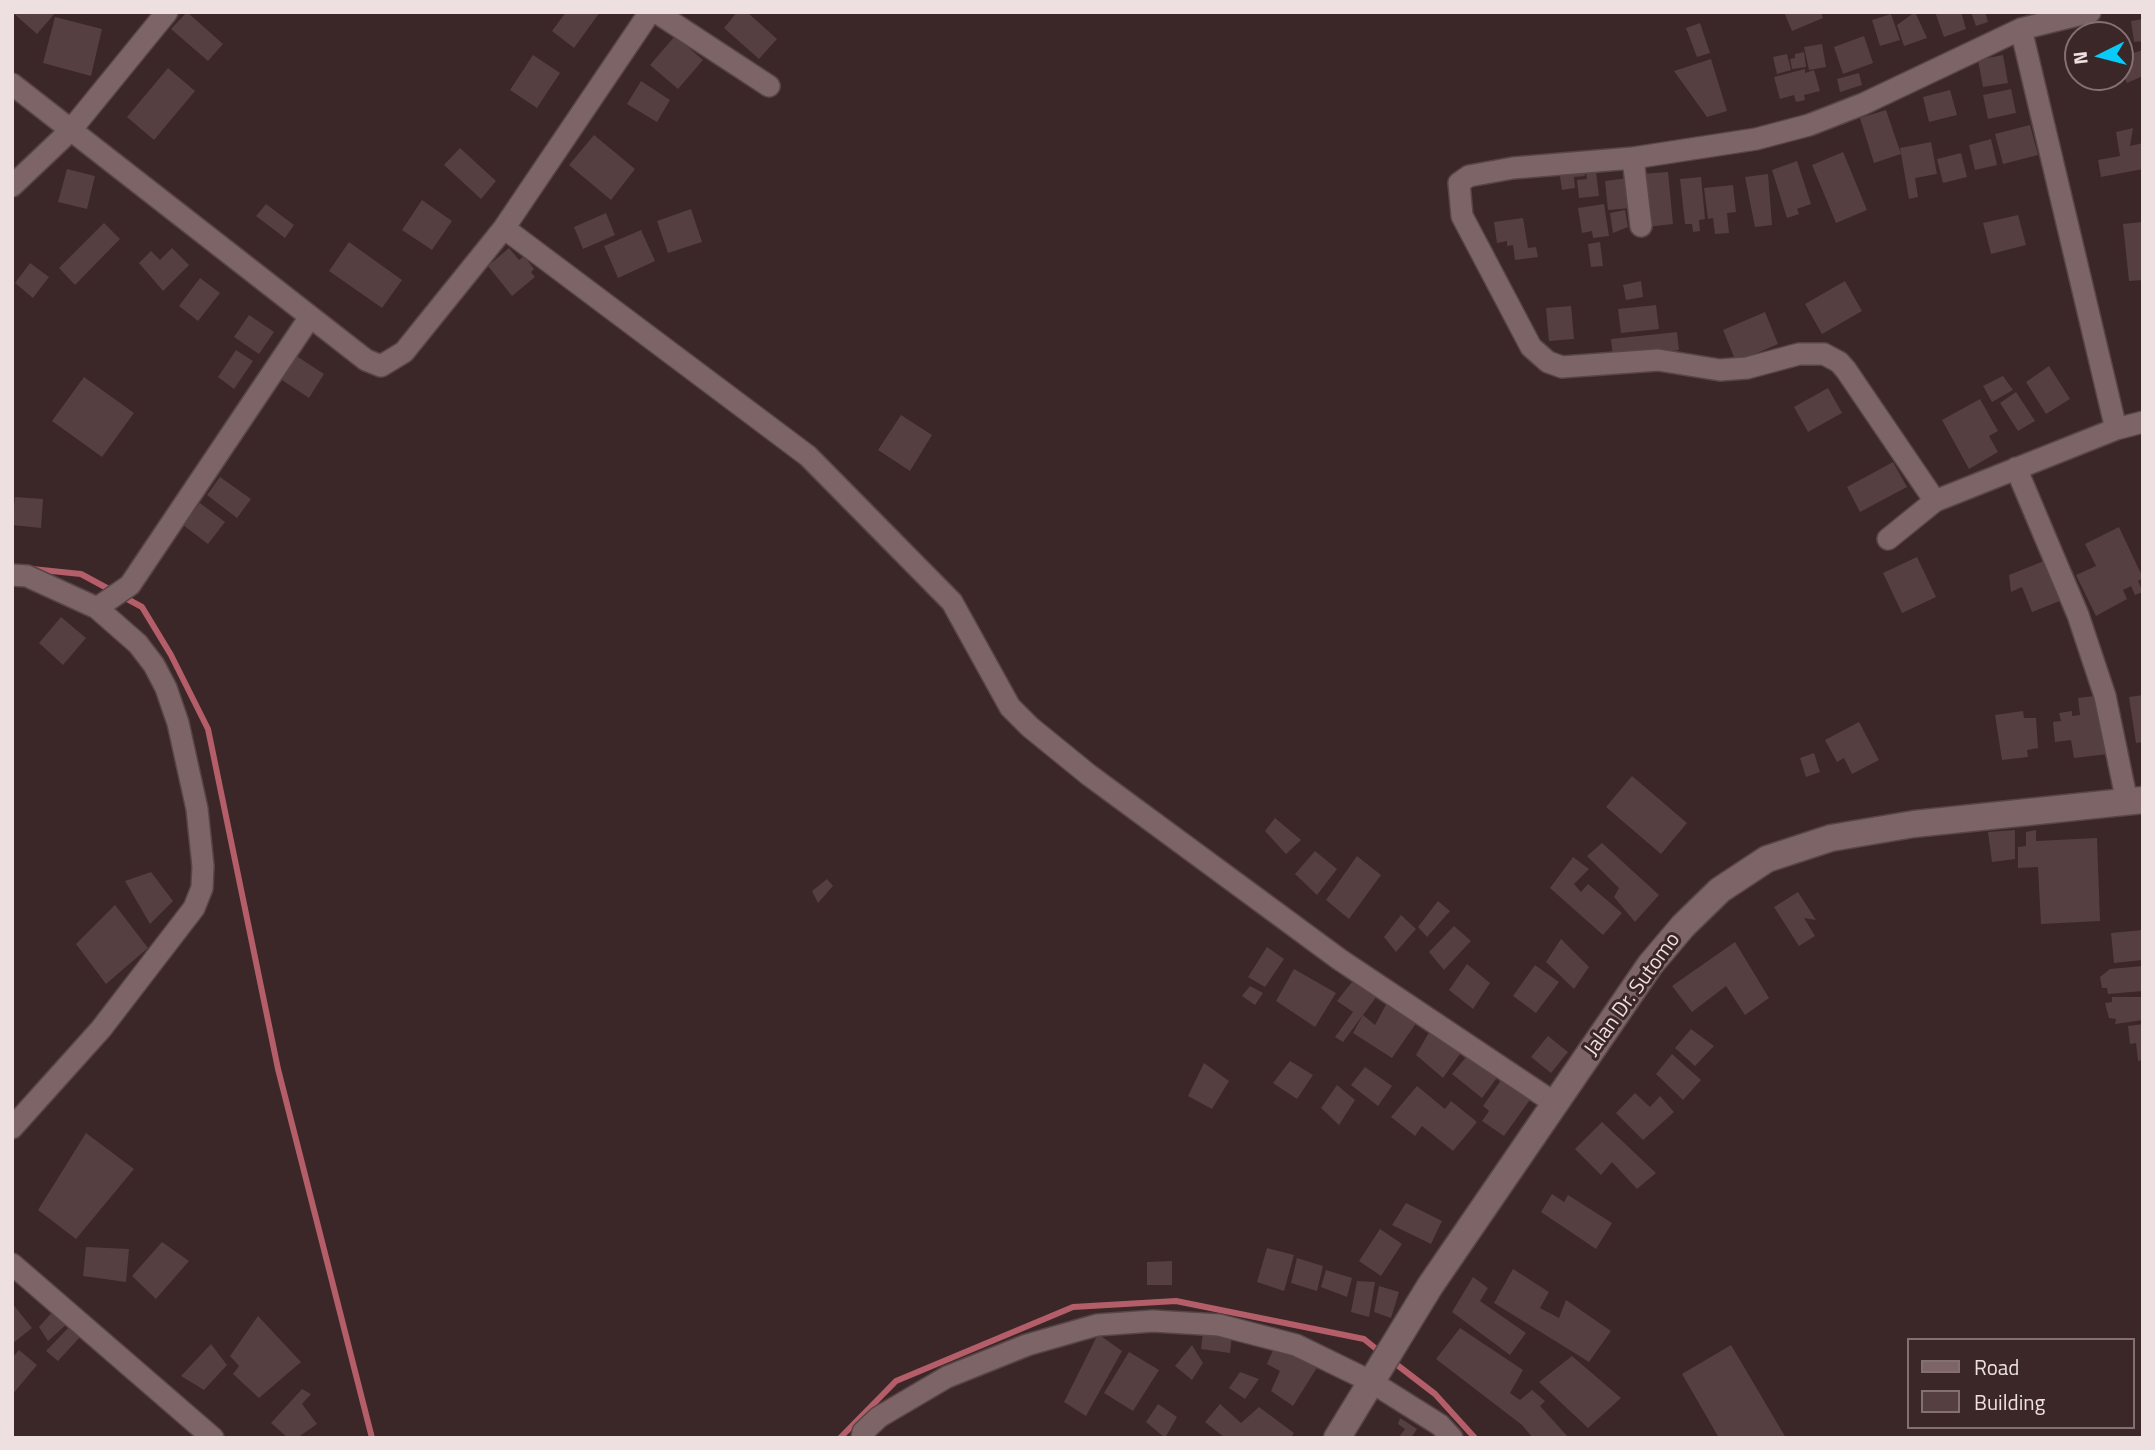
<!DOCTYPE html>
<style>
body{margin:0}
#map{position:relative;width:2155px;height:1450px;overflow:hidden;background:#3b2628;font-family:"Titillium Web",sans-serif}
canvas{display:block}
.frame{position:absolute;inset:0;border:14px solid #eedfe0;pointer-events:none}
.legend{position:absolute;left:1907px;top:1338px;width:228px;height:91px;box-sizing:border-box;background:#3b2628;border:2px solid #837072;margin:0;padding:9px 12px;list-style:none;font-size:21px;color:#eedfe0}
.legend li{display:flex;align-items:center;gap:14px;height:35px}
.legend b{width:35px;border:2px solid #837072}
.north{position:absolute;left:2064px;top:21px;width:70px;height:70px;box-sizing:border-box;background:#3b2628;border:2px solid #837072;border-radius:50%;rotate:264deg;font-size:19px;font-weight:700;line-height:28px;text-align:center;color:#eedfe0}
.north::after{content:'';display:block;margin:auto;width:24px;height:32px;background:#08cbf9;clip-path:polygon(50% 0,100% 100%,50% 72%,0 100%)}
</style>
<div id="map">
<canvas width="2155" height="1450"></canvas>
<div class="frame"></div>
<ul class="legend">
<li><b style="height:9px;background:#7d6466"></b>Road</li>
<li><b style="height:19px;background:#553f41"></b>Building</li>
</ul>
<div class="north">N</div>
</div>
<script>
const ctx = document.querySelector('canvas').getContext('2d');
ctx.lineJoin = 'round';
const toPath = rows => new Path2D(rows.map(r => 'M' + r).join(''));
function stroke(path, color, width, dash) { ctx.strokeStyle = color; ctx.lineWidth = width; ctx.lineCap = dash ? 'butt' : 'round'; ctx.setLineDash(dash || []); ctx.stroke(path); }
function fillPath(path, color) { ctx.fillStyle = color; ctx.fill(path, 'evenodd'); }
function write(font, color, halo, rows, align = 'center') {
  ctx.font = font + ' "Titillium Web",sans-serif'; ctx.lineWidth = 6; ctx.setLineDash([]); ctx.textBaseline = 'middle'; ctx.strokeStyle = halo; ctx.fillStyle = color; for (const [text, x, y, turn = 0] of rows) {
    ctx.save(); ctx.translate(x, y); ctx.rotate((+turn || 0) * Math.PI / 180); ctx.textAlign = isNaN(turn) ? turn : align; if (halo) ctx.strokeText(text, 0, 0); ctx.fillText(text, 0, 0); ctx.restore();
  }
}
stroke(toPath([
 [32,569,81,574,142,607,171,655,208,729,278,1069,372,1438],
 [1392,1361,1435,1394,1475,1438],
 [840,1438,896,1381,1073,1307,1176,1301,1364,1339,1380,1352]
]), '#b45e6a', 6);
fillPath(toPath([
 [12,12,56,12,37,34],
 [187,12,223,44,208,61,171,29],
 [566,12,600,12,574,48,552,31],
 [737,12,747,12,777,39,759,59,724,28],
 [1784,12,1821,12,1823,18,1792,31],
 [1915,12,1927,38,1904,46,1897,25],
 [1935,12,1961,12,1966,29,1944,37],
 [1971,12,1985,12,1988,22,1976,26],
 [1891,14,1900,40,1880,46,1872,20],
 [55,17,102,29,91,76,43,63],
 [2143,19,2143,41,2134,42,2131,21],
 [1700,23,1710,53,1697,57,1686,28],
 [2111,25,2113,35,2078,35,2078,45,2072,42,2079,29],
 [675,36,703,60,678,89,650,65],
 [1864,36,1873,63,1843,74,1834,47],
 [1822,44,1826,67,1809,70,1804,47],
 [2143,50,2143,76,2127,83,2120,68,2120,57],
 [1804,52,1806,67,1792,69,1790,59,1795,58,1795,54],
 [1787,54,1791,70,1777,74,1773,57],
 [533,55,560,73,537,108,510,90],
 [2003,55,2008,83,1983,87,1978,60],
 [1711,59,1727,111,1707,117,1674,71],
 [168,68,195,91,154,140,127,117],
 [1805,69,1805,73,1814,70,1820,91,1804,95,1805,100,1796,102,1794,95,1780,99,1774,77],
 [1859,73,1862,85,1840,92,1837,79],
 [641,81,670,100,657,122,627,104],
 [2011,89,2016,113,1988,119,1983,95],
 [1950,90,1957,115,1929,122,1923,97],
 [1886,110,1901,154,1874,163,1860,118],
 [2030,125,2038,155,2003,164,1995,134],
 [2133,128,2130,146,2143,143,2143,169,2101,177,2098,160,2120,156,2116,132],
 [594,135,635,169,611,200,569,165],
 [1991,139,1997,165,1975,170,1969,145],
 [1931,142,1937,174,1915,178,1918,197,1909,199,1900,148],
 [460,148,496,181,481,199,444,165],
 [1843,152,1867,210,1836,223,1812,165],
 [1961,153,1967,177,1943,183,1937,159],
 [1797,161,1811,204,1797,209,1799,214,1787,218,1772,170],
 [1583,167,1585,176,1574,177,1575,188,1562,190,1559,170],
 [67,169,95,176,87,209,58,202],
 [1586,172,1596,172,1599,196,1579,198,1577,180,1587,179],
 [1668,172,1673,224,1646,227,1640,174],
 [1768,174,1772,225,1755,227,1745,177],
 [1701,177,1705,219,1699,220,1700,231,1693,232,1692,224,1685,224,1680,179],
 [1628,178,1631,208,1608,210,1605,181],
 [1733,185,1736,212,1727,213,1729,233,1715,234,1713,218,1708,219,1704,188],
 [422,200,452,221,432,250,402,230],
 [266,204,294,225,285,238,256,216],
 [1604,204,1609,236,1593,238,1592,231,1582,233,1578,208],
 [691,209,702,242,668,253,657,221],
 [1625,210,1628,227,1613,233,1610,213],
 [606,213,615,235,583,249,574,227],
 [2018,215,2026,245,1991,254,1983,223],
 [1523,218,1528,248,1536,247,1538,257,1515,260,1513,245,1507,246,1507,241,1497,243,1494,222],
 [2143,222,2143,280,2129,281,2123,224],
 [104,223,120,239,75,285,59,268],
 [641,230,655,261,618,278,604,246],
 [349,242,402,280,382,308,329,271],
 [1600,242,1603,266,1591,267,1588,244],
 [172,248,189,265,163,291,139,263,151,251,160,260],
 [509,248,519,260,524,256,534,269,531,272,535,277,512,296,488,266],
 [30,263,49,277,33,298,15,283],
 [200,278,220,293,198,321,179,306],
 [1641,281,1643,297,1626,300,1623,285],
 [1845,281,1862,311,1822,334,1805,304],
 [1656,305,1659,329,1621,333,1618,309],
 [1571,306,1574,339,1549,341,1546,308],
 [1765,312,1778,344,1736,362,1723,330],
 [249,315,274,332,259,354,234,337],
 [1677,332,1679,350,1613,358,1611,339],
 [236,350,253,361,234,389,218,377],
 [295,355,324,374,309,398,279,378],
 [2049,366,2070,399,2046,414,2026,382],
 [2003,376,2013,390,1992,402,1983,386],
 [84,377,134,413,102,457,52,421],
 [1828,388,1842,413,1808,432,1794,407],
 [2016,392,2035,421,2018,431,2000,403],
 [1980,399,1998,431,1989,436,1998,452,1969,469,1942,420],
 [901,415,932,435,910,471,878,450],
 [1893,462,1907,487,1860,512,1847,487],
 [220,477,251,499,237,518,207,495],
 [15,497,43,499,41,528,12,525],
 [200,503,225,522,208,544,183,525],
 [2119,527,2143,578,2138,581,2143,592,2135,595,2131,586,2123,590,2127,599,2096,616,2076,575,2096,566,2085,544],
 [1917,557,1936,597,1902,613,1883,573],
 [2049,559,2065,599,2032,612,2022,587,2011,592,2009,575],
 [61,617,86,638,63,665,39,643],
 [2102,695,2108,754,2074,758,2071,740,2055,742,2053,722,2061,721,2059,713,2072,711,2072,716,2080,715,2078,698],
 [2143,695,2143,742,2136,743,2129,697],
 [2023,711,2024,718,2036,718,2038,748,2027,750,2028,757,2002,760,1995,715],
 [1859,722,1879,760,1852,774,1844,758,1837,762,1825,740],
 [1814,753,1820,772,1806,777,1800,758],
 [1632,776,1687,823,1661,854,1606,807],
 [1275,818,1301,840,1286,854,1265,831],
 [2015,830,2015,859,1992,862,1988,832],
 [2036,830,2036,841,2097,838,2100,921,2041,924,2038,867,2018,868,2018,847,2026,846,2026,832],
 [1602,843,1659,895,1635,922,1614,897,1619,888,1587,856],
 [1315,851,1337,869,1317,895,1295,874],
 [1357,856,1381,875,1349,919,1326,900],
 [1573,857,1589,869,1574,884,1581,892,1588,884,1622,913,1603,935,1550,888],
 [151,872,173,901,150,924,125,881],
 [827,879,833,886,818,903,812,891],
 [1798,892,1816,920,1804,918,1815,936,1799,946,1774,907],
 [1438,901,1450,911,1427,937,1418,927],
 [115,905,148,948,106,984,76,944],
 [1401,915,1416,929,1396,952,1384,937],
 [1454,926,1471,941,1444,970,1429,952],
 [2143,930,2143,960,2114,963,2111,933],
 [1561,939,1589,967,1574,989,1546,962],
 [1735,942,1769,998,1745,1015,1726,986,1692,1012,1672,986],
 [1267,947,1284,959,1265,987,1248,977],
 [1467,964,1490,983,1473,1009,1449,990],
 [1535,965,1559,982,1536,1013,1513,996],
 [2143,966,2143,991,2108,994,2107,988,2102,988,2100,977,2110,969],
 [1294,969,1336,993,1315,1027,1276,1001],
 [1352,982,1377,996,1343,1042,1335,1037,1353,1012,1337,1001],
 [1250,986,1263,993,1255,1005,1242,996],
 [2112,997,2143,997,2143,1020,2115,1024,2116,1019,2109,1018,2105,1003,2112,1002],
 [1389,999,1419,1019,1392,1058,1353,1033,1363,1015,1375,1025],
 [2143,1024,2143,1060,2138,1061,2136,1043,2130,1044,2128,1026],
 [1431,1029,1460,1054,1443,1078,1416,1055],
 [1691,1029,1714,1046,1695,1066,1675,1048],
 [1548,1036,1568,1052,1551,1073,1531,1057],
 [1672,1054,1701,1080,1683,1100,1656,1074],
 [1467,1056,1499,1075,1482,1098,1452,1074],
 [1290,1061,1313,1075,1297,1099,1273,1083],
 [1204,1063,1229,1081,1212,1109,1188,1096],
 [1365,1067,1392,1086,1378,1106,1351,1085],
 [1506,1073,1534,1094,1504,1136,1482,1121,1489,1111,1483,1106],
 [1337,1085,1355,1100,1339,1125,1321,1108],
 [1417,1086,1445,1109,1451,1101,1477,1122,1453,1151,1422,1126,1415,1136,1391,1117],
 [1635,1093,1650,1107,1660,1096,1674,1112,1643,1140,1616,1113],
 [1602,1122,1656,1173,1637,1189,1612,1162,1601,1175,1575,1149],
 [86,1133,134,1169,76,1239,38,1210],
 [1552,1194,1564,1202,1568,1195,1612,1223,1596,1249,1541,1212],
 [1406,1203,1442,1221,1431,1244,1392,1225],
 [1380,1229,1402,1244,1381,1276,1359,1261],
 [162,1242,189,1261,156,1299,132,1276],
 [86,1247,129,1249,126,1282,83,1276],
 [1267,1248,1294,1255,1284,1291,1257,1282],
 [1297,1258,1323,1266,1317,1291,1291,1283],
 [1172,1261,1172,1285,1147,1285,1147,1262],
 [1513,1269,1549,1292,1540,1308,1559,1318,1566,1300,1611,1331,1589,1362,1494,1303],
 [1326,1270,1352,1278,1347,1297,1321,1287],
 [1473,1277,1488,1288,1480,1301,1526,1333,1510,1355,1452,1312],
 [1357,1281,1375,1282,1369,1317,1351,1312],
 [1379,1286,1399,1292,1391,1318,1374,1312],
 [12,1303,32,1328,12,1344],
 [54,1310,68,1323,48,1341,39,1327],
 [258,1316,301,1362,259,1398,233,1374,239,1366,230,1356],
 [70,1326,80,1337,58,1361,46,1351],
 [1460,1328,1523,1370,1510,1393,1520,1400,1532,1390,1545,1401,1540,1406,1569,1438,1533,1438,1522,1425,1436,1359],
 [1203,1332,1232,1335,1230,1353,1201,1349],
 [1098,1334,1122,1351,1086,1416,1064,1402],
 [211,1344,227,1365,204,1390,181,1376],
 [1192,1345,1203,1363,1192,1380,1175,1366],
 [1275,1345,1318,1366,1293,1406,1271,1391,1280,1371,1267,1364],
 [1731,1345,1786,1438,1719,1438,1682,1374],
 [19,1350,37,1365,12,1395,12,1358],
 [1129,1352,1159,1370,1133,1411,1104,1393],
 [1572,1356,1621,1398,1588,1428,1539,1382],
 [1240,1372,1259,1379,1245,1399,1229,1388],
 [302,1389,311,1394,302,1404,317,1424,297,1438,288,1438,271,1423],
 [1158,1404,1177,1417,1165,1438,1146,1422],
 [1220,1404,1241,1423,1259,1407,1294,1433,1291,1438,1225,1438,1205,1422],
 [1400,1418,1417,1429,1411,1438,1398,1438,1405,1429,1398,1424]
]), '#553f41');
const minor = toPath([
 [650,12,504,228,808,456,952,602,1010,707,1030,727,1089,775,1339,959,1556,1104],
 [656,12,769,86],
 [2021,29,2116,429],
 [12,84,366,360,381,366,404,352,504,228],
 [1633,158,1641,226],
 [12,186,70,131,167,12],
 [2016,468,2078,615,2105,696,2127,802],
 [1935,501,1846,370,1839,362,1824,354,1799,354,1747,368,1720,370,1658,360,1562,367,1548,362,1531,347,1462,216,1459,183,1469,176,1513,168,1633,158,1756,139,1809,125,1863,104,2021,29,2090,12],
 [1888,539,1935,501,2116,429,2143,422],
 [12,575,27,576,97,608,138,644,154,665,166,688,178,723,197,809,203,866,202,888,194,908,101,1029,12,1128],
 [97,608,130,585,310,317],
 [12,1264,213,1438],
 [862,1438,863,1432,879,1417,947,1377,1027,1345,1097,1325,1153,1321,1219,1325,1296,1345,1370,1381,1440,1425,1452,1438]
]);
const tertiary = toPath([
 [1337,1438,1430,1286,1650,965,1683,926,1720,890,1767,859,1831,838,1914,824,2143,800]
]);
stroke(minor, '#574547', 24);
stroke(tertiary, '#574547', 29);
stroke(minor, '#7d6466', 21);
stroke(tertiary, '#7d6466', 26);
write('21px', '#eedfe0', '#3b2628', [
 ["Jalan Dr. Sutomo",1633,995,-54]
]);
</script>
